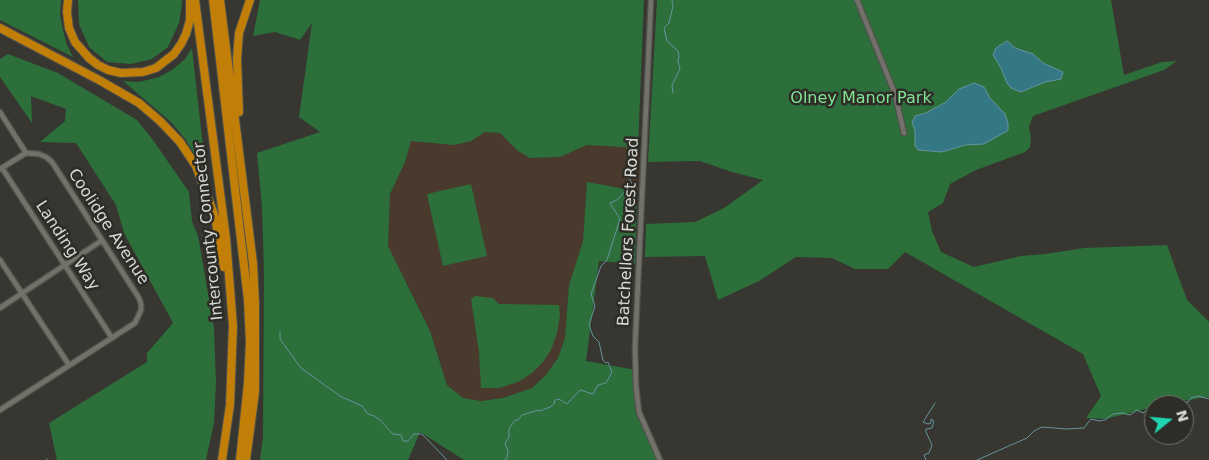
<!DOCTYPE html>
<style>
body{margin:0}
#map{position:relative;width:1209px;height:460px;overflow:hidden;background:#373630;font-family:"DejaVu Sans",sans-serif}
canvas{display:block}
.north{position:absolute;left:1144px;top:395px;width:50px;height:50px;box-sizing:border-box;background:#2d2c26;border:1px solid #72716c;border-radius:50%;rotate:73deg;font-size:14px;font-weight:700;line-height:20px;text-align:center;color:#d9d9d5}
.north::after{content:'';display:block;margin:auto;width:18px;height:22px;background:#1ed5b0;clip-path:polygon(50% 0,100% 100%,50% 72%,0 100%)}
</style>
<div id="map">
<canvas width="1209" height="460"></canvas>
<div class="north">N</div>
</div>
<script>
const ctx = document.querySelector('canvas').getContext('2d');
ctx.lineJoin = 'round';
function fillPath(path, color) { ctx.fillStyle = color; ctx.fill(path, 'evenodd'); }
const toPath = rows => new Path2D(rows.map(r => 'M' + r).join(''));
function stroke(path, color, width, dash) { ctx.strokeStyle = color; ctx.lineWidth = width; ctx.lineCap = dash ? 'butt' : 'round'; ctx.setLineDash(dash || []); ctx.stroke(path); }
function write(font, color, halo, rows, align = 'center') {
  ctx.font = font + ' "DejaVu Sans",sans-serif'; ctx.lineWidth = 5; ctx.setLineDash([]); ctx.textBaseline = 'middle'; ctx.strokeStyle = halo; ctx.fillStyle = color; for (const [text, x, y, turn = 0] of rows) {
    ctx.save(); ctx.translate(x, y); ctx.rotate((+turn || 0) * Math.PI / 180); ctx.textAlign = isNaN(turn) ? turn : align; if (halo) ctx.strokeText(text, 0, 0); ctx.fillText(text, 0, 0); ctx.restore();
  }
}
fillPath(toPath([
 [485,132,500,133,518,151,530,158,560,157,587,145,641,148,639,190,587,182,583,241,569,285,565,338,558,358,546,375,532,388,503,398,481,401,463,398,447,385,430,331,388,246,390,194,405,162,411,141,471,141]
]), '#493a2d');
fillPath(toPath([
 [0,0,61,0,60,16,66,43,73,57,0,20],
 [78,0,182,0,182,4,179,23,168,47,152,59,131,64,107,62,89,47,79,24],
 [260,0,644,0,638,148,587,145,560,157,530,158,518,151,500,133,485,132,471,141,454,145,411,141,405,162,390,194,388,246,430,331,447,385,463,398,481,401,503,398,532,388,546,375,558,358,565,338,569,285,583,241,587,182,637,191,635,264,599,261,586,361,636,370,639,412,660,460,464,460,420,432,408,460,260,460,263,437,264,272,262,207,257,153,320,132,299,117,312,23,300,40,275,32,253,36],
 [657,0,1111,0,1124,75,1162,62,1177,61,1164,70,1033,116,1029,127,1031,138,1030,147,1025,152,976,170,950,184,943,203,928,212,932,231,941,252,974,267,1021,256,1045,254,1084,248,1167,245,1187,300,1209,322,1209,397,1154,405,1154,407,1105,419,1086,418,1101,396,1083,354,905,252,888,269,855,269,832,258,796,257,759,281,718,300,705,256,645,257,646,224,695,222,724,208,763,180,732,172,700,161,648,162],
 [192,48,206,174,186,140,171,122,123,81,139,82,159,77,172,70,185,59],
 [8,54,58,73,137,120,153,140,189,192,192,221,198,236,214,328,216,382,214,423,206,460,57,460,49,423,147,362,147,353,173,323,124,233,116,205,76,143,40,142,65,121,66,109,31,96,32,123,0,77,0,59],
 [471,184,487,256,443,266,427,194],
 [475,296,493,298,499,304,559,305,560,315,557,333,551,350,543,362,532,373,518,382,499,388,481,388,479,352,471,299]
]), '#2c6f3a');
const water = toPath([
 [1007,41,1015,48,1033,54,1043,63,1063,72,1061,79,1045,82,1021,92,1011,88,1007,83,1001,68,993,55,996,48,1007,41],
 [974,83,984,87,990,98,1005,114,1008,123,1008,130,1007,131,984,144,965,145,942,152,918,150,915,146,915,131,912,122,915,116,926,113,946,102,959,89,974,83]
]);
fillPath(water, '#347785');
stroke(water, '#66949d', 1);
stroke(toPath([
 [672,0,673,6,669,23,664,28,667,41,678,51,679,57,678,61,680,69,672,85,673,93],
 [280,332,280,339,301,368,340,396,362,406,368,414,374,416,380,420,393,434,401,435,403,441,408,441,414,434,422,434,447,460],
 [1157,405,1174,398,1180,402,1188,402,1191,398,1198,396,1209,399],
 [47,459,47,460],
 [505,460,507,458,508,451,505,443,509,437,509,429,515,420,518,420,522,415,538,410,540,411,550,407,554,404,555,400,559,399,567,404,580,390,593,394,598,385,606,383,612,372,608,362,606,363,603,360,599,342,593,336,589,325,595,306,591,294,601,266,607,260,620,219,610,203,617,200,627,189,630,190,632,184,628,176,629,163,636,150],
 [926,460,924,455,929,453,932,445,926,432,926,429,932,428,934,421,931,419,931,423,928,424,923,422,935,403],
 [977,460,1027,438,1034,431,1042,427,1066,429,1084,428,1091,419,1099,421,1105,420,1113,414,1122,413,1130,415,1137,410,1143,413,1154,406]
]), '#66949d', 1);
const minor = toPath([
 [651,0,635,348,636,386,639,412,660,460],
 [857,0,895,94,904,133],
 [0,112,26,153],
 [2,168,112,338],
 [0,169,26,153,39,154,46,157,52,162,139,298,141,304,141,310,135,323,0,410],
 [0,260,69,365],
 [0,308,101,241]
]);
const motorway = toPath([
 [68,0,67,12,69,28,75,42,89,58,98,65,108,70,121,73,143,72,156,68,174,54,181,44,186,34,190,20,190,0],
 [195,0,226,238,233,326,230,405,222,460],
 [213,0,248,300,250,342,248,383,240,460],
 [220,0,253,263,255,303,255,392,246,460],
 [0,28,99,80,139,103,160,121,180,142,196,166,215,217,224,267],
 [239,112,237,59,239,33,250,0]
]);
stroke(minor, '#52524d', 7);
stroke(motorway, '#52524d', 10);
stroke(minor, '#72716a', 4.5);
stroke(motorway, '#c17f07', 8);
write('16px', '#81e593', '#2d2c26', [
 ["Olney Manor Park",861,99]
]);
write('16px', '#d9d9d5', '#2d2c26', [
 ["Coolidge Avenue",108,227,57],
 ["Intercounty Connector",209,231,-96],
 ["Batchellors Forest Road",629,232,-87],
 ["Landing Way",67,246,57]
]);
</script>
